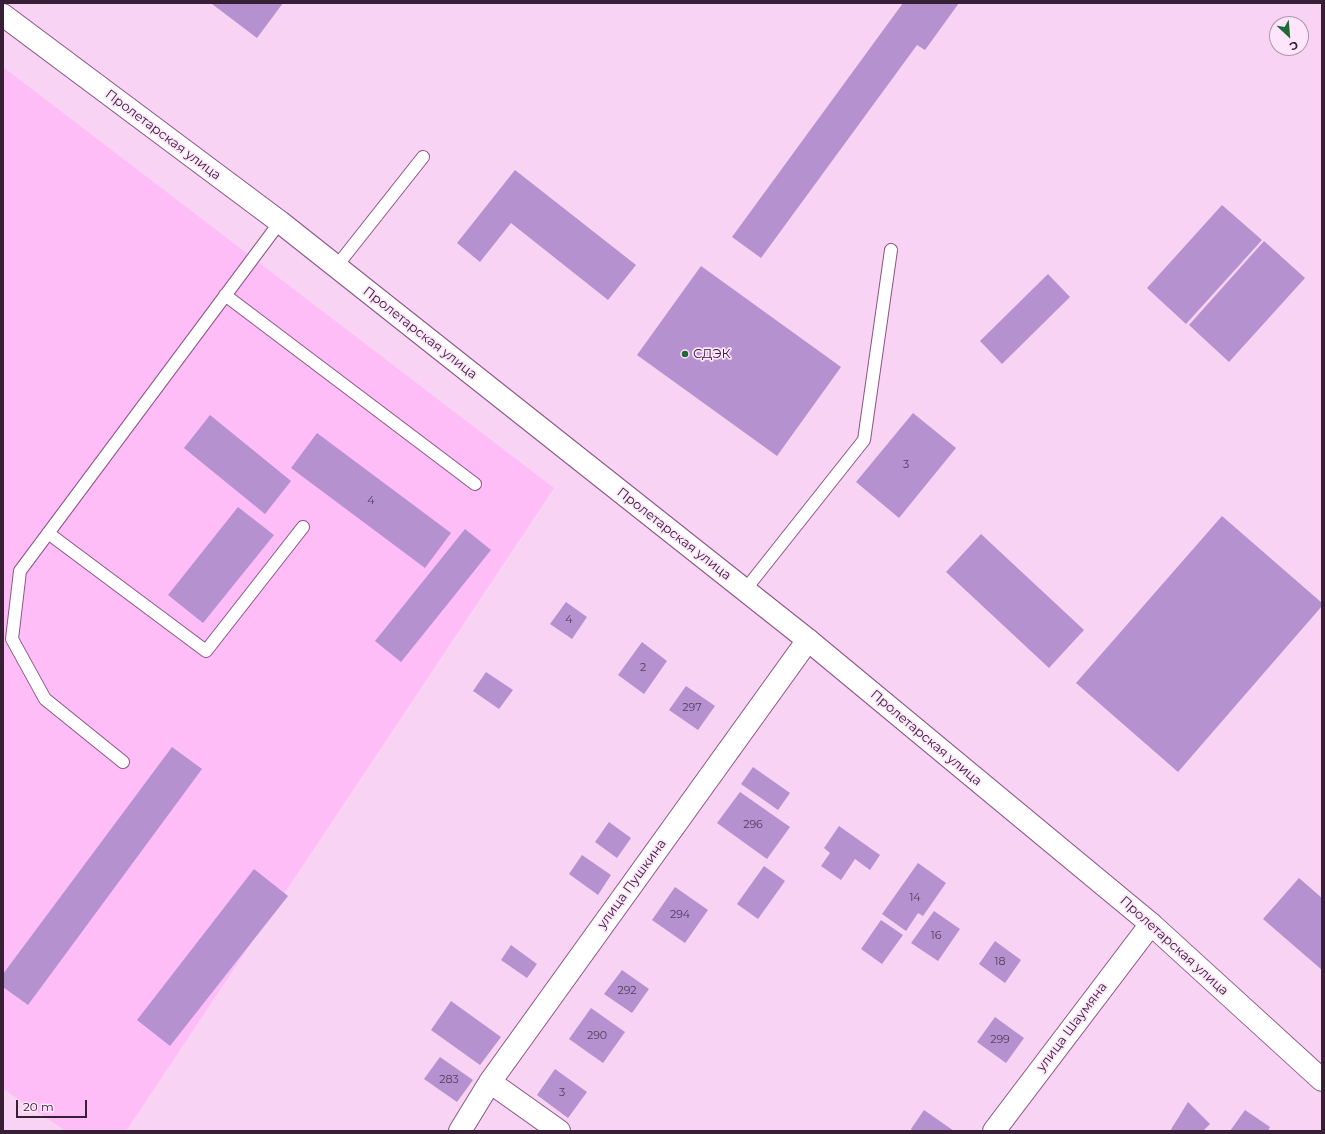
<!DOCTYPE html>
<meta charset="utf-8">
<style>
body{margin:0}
#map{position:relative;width:1325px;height:1134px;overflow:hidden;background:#f8d3f3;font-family:Montserrat,sans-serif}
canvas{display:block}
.frame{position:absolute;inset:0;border:4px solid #372035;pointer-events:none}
.north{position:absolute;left:1269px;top:16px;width:40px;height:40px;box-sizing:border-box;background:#fee5fb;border:1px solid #ae96ac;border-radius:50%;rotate:154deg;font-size:11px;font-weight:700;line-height:16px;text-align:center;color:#372035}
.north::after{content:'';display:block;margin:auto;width:14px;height:18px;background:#1f6937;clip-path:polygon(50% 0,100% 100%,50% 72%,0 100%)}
.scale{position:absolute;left:16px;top:1100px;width:71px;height:18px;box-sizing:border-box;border:2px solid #372035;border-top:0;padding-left:5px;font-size:12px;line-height:14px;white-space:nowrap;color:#372035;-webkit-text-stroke:3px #fee5fb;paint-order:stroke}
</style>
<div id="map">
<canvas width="1325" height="1134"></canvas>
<div class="frame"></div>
<div class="north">С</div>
<div class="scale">20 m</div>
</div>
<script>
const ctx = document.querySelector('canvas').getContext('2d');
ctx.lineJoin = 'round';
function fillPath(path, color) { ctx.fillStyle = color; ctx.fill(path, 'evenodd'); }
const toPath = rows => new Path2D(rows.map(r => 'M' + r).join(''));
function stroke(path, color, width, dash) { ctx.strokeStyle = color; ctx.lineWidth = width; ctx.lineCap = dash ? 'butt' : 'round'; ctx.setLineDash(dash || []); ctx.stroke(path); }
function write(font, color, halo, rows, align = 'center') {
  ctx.font = font + ' Montserrat,sans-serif'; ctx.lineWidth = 3.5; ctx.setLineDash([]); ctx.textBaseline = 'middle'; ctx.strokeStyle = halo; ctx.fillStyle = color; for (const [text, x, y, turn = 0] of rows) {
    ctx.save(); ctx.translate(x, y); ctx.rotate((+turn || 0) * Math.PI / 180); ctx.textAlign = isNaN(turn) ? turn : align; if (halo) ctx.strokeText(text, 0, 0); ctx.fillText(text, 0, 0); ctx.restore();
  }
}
fillPath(toPath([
 [3,67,554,488,126,1131,66,1131,3,1089]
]), '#ffbdf8');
fillPath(toPath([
 [213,3,283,3,257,38,212,4],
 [903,3,959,3,925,50,917,45,761,258,732,237],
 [515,170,636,265,608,300,511,223,480,262,457,243],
 [1222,205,1262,240,1186,324,1147,288],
 [1264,241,1305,278,1229,362,1189,325],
 [701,266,841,367,777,456,637,355],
 [1048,274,1070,297,1002,364,980,341],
 [913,413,956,448,899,518,856,482],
 [210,415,291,481,265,514,184,448],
 [317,433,451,533,425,568,291,468],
 [238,507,274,535,203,623,168,595],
 [1222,516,1322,603,1322,606,1178,772,1076,683],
 [465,529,491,550,401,662,375,641],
 [981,534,1084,630,1049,668,946,572],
 [566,602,587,617,572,639,550,624],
 [642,642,667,661,644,694,618,675],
 [486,672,513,690,499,709,473,691],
 [686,686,715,706,698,730,669,710],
 [172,747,202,769,28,1005,3,987,3,974],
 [753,767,790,793,778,810,741,784],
 [740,792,790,827,767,859,717,823],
 [609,822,631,838,617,858,595,842],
 [839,826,880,855,870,870,855,859,841,880,821,866,830,853,824,848],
 [582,855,611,875,598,895,569,874],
 [918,863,946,883,923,916,918,913,906,931,882,914],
 [764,866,785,881,758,919,737,904],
 [254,869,288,896,170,1046,137,1020],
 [1299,878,1322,898,1322,970,1263,919],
 [675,887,708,910,685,943,652,920],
 [934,911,960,929,938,961,911,943],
 [881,920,903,935,882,964,861,949],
 [995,941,1021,960,1005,983,979,964],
 [511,945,537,964,527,978,501,960],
 [622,970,649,989,632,1013,604,994],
 [451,1001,501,1037,480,1065,431,1030],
 [591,1008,625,1032,603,1063,569,1039],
 [995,1017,1024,1038,1006,1063,977,1042],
 [440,1057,473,1080,457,1102,424,1079],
 [555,1069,587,1092,568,1118,537,1095],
 [1188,1102,1210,1124,1203,1131,1170,1131],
 [924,1110,954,1131,913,1131,911,1129],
 [1245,1110,1270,1127,1268,1131,1230,1131]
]), '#b591d0');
const service = toPath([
 [336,267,423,157],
 [225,295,475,484],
 [48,533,206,651,303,527],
 [745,590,864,440,891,250],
 [123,762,45,699,12,639,20,571,280,222]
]);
const minor = toPath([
 [490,1082,559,1131],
 [460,1131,490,1082,808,640],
 [994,1131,1151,924]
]);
const tertiary = toPath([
 [3,15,280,222,808,640,1151,924,1322,1080]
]);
stroke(service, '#8b5586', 14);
stroke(minor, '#8b5586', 24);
stroke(tertiary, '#8b5586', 24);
stroke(service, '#fff', 12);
stroke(minor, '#fff', 22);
stroke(tertiary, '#fff', 22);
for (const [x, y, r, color] of [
 [685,354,4,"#1f6937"]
]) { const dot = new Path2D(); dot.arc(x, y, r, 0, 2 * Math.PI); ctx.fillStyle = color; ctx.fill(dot); stroke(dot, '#fee5fb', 1.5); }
write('11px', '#563c5c', null, [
 ["3",906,465],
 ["4",371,501],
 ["4",569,620],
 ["2",643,668],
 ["297",692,708],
 ["296",753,825],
 ["14",915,898],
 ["294",680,915],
 ["16",936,936],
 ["18",1000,962],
 ["292",627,991],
 ["290",597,1036],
 ["299",1000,1040],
 ["283",449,1080],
 ["3",562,1093]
]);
write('13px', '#372035', '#fee5fb', [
 ["Пролетарская улица",163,135,37],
 ["Пролетарская улица",420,333,38],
 ["Пролетарская улица",674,534,38],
 ["Пролетарская улица",926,738,40],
 ["улица Пушкина",632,884,-54],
 ["Пролетарская улица",1174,946,42],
 ["улица Шаумяна",1072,1027,-53]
]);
write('13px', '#372035', '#fee5fb', [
 ["СДЭК",693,354]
], 'left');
</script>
